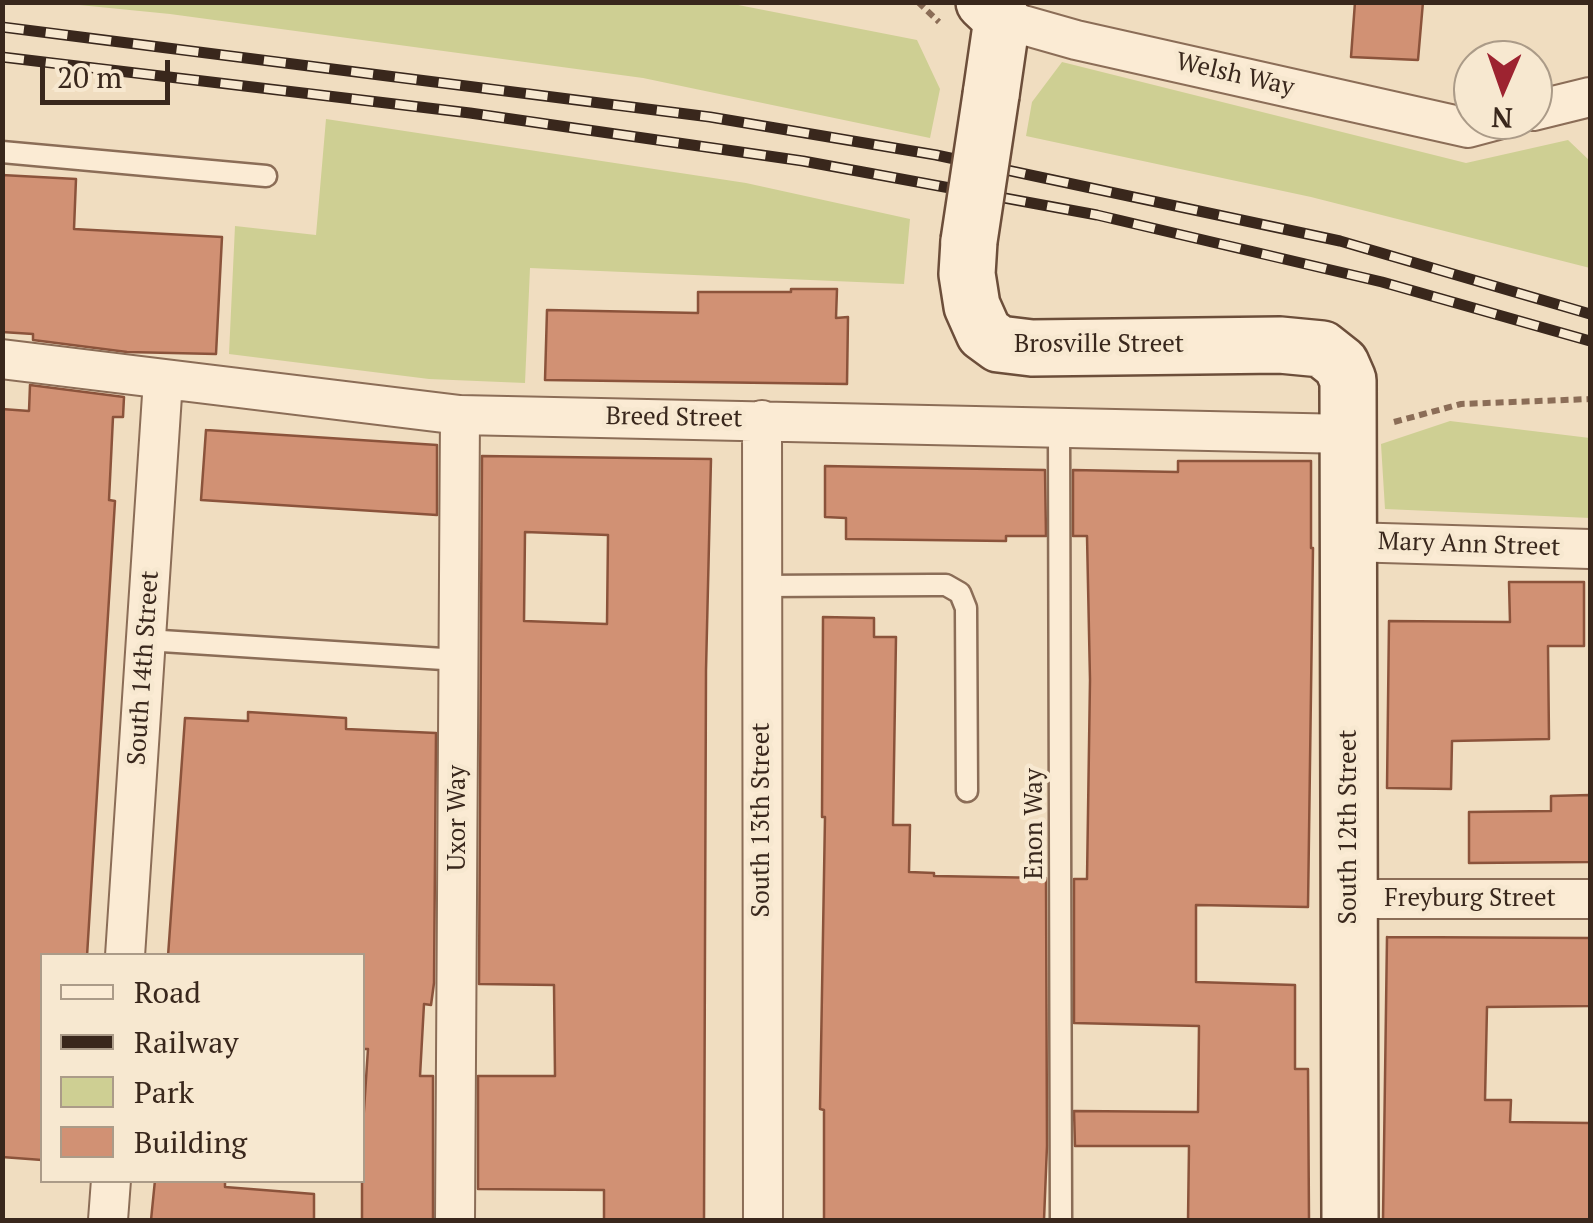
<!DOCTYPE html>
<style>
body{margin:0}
#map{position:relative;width:1593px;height:1223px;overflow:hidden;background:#f0ddc0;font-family:"PT Serif",serif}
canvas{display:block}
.frame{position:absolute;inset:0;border:5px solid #39271c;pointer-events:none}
.legend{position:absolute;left:40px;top:953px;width:325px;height:230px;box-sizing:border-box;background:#f7e8d0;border:2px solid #ab9b88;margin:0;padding:12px 18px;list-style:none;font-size:30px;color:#39271c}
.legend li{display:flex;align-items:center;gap:20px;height:50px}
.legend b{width:50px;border:2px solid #ab9b88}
.north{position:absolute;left:1453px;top:40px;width:100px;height:100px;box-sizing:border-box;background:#f7e8d0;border:2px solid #ab9b88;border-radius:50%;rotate:182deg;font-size:28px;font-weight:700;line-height:40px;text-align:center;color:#39271c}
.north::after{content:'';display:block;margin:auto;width:35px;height:45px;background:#9d2330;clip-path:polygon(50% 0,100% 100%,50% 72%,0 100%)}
.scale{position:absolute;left:40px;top:60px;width:130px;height:45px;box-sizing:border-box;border:5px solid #39271c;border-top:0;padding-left:12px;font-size:30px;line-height:35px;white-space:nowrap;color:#39271c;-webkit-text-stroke:8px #f7e8d0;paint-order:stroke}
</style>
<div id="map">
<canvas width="1593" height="1223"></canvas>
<div class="frame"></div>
<ul class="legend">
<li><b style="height:12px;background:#fbebd4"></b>Road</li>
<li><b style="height:12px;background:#39271c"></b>Railway</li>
<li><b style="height:28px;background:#cecf93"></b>Park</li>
<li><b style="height:28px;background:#d19174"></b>Building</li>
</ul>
<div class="north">N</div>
<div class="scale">20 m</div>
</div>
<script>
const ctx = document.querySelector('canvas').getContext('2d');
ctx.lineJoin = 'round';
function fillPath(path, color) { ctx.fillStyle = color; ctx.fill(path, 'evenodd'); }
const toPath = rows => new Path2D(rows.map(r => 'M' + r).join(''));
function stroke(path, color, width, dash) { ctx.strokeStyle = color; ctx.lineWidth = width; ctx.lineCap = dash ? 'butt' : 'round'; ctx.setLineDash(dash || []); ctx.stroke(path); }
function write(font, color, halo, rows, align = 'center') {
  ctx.font = font + ' "PT Serif",serif'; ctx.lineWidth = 9; ctx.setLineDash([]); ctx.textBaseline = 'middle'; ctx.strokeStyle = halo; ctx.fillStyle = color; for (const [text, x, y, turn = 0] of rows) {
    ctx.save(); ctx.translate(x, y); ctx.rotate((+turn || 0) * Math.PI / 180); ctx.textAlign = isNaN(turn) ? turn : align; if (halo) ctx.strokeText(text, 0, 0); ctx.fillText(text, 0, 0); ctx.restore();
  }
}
fillPath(toPath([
 [59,3,728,3,917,40,940,89,930,138,643,78,170,14],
 [1062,62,1466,163,1568,140,1590,161,1590,268,1311,197,1026,136,1032,102],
 [326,119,746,183,910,219,904,284,530,268,525,383,429,379,229,354,235,226,316,235],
 [1450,421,1590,438,1590,518,1385,509,1381,444]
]), '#cecf93');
const building = toPath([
 [1355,2,1423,2,1418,60,1351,57,1355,2],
 [2,175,76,179,74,229,222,237,216,354,127,352,33,340,33,334,2,332,2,175],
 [791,289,837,289,836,318,848,317,847,384,545,380,547,310,698,313,698,292,791,292,791,289],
 [30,385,124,397,123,417,113,417,109,500,115,501,87,956,42,956,42,1160,2,1157,2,409,29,411,30,385],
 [206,430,437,445,437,515,201,500,206,430],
 [482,456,711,459,706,670,704,1220,604,1220,604,1190,478,1189,478,1076,555,1076,554,985,479,984,482,456],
 [525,532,608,535,607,624,524,621,525,532],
 [1178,461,1311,461,1311,548,1313,548,1308,907,1196,905,1196,982,1295,985,1295,1069,1308,1069,1309,1220,1188,1220,1189,1146,1075,1146,1074,1111,1198,1112,1199,1026,1074,1023,1074,879,1087,879,1090,680,1087,536,1073,536,1073,470,1178,472,1178,461],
 [825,466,1045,470,1046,536,1006,536,1006,541,846,539,846,518,825,517,825,466],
 [1509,582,1584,582,1584,646,1548,646,1549,739,1452,741,1451,789,1387,788,1389,621,1510,622,1509,582],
 [823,617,874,618,874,637,896,637,893,825,910,825,909,872,934,873,934,876,1046,878,1047,1146,1044,1220,824,1220,824,1110,820,1109,825,817,822,817,823,617],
 [248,712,346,718,346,729,436,733,434,983,431,1005,424,1004,420,1076,433,1076,433,1220,362,1220,362,1140,368,1049,362,1049,362,956,168,956,185,718,248,721,248,712],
 [1590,795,1590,862,1469,863,1469,812,1551,811,1551,796,1590,795],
 [1387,937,1590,938,1590,1006,1487,1007,1485,1100,1511,1100,1510,1122,1590,1123,1590,1220,1383,1220,1387,937],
 [155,1180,225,1180,225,1187,314,1194,314,1220,151,1220,155,1180]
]);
fillPath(building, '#d19174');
stroke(building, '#8b533b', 2.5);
const lane = toPath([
 [2,152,266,176],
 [1059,427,1061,1220],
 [762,586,932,585,946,585,960,593,966,608,967,791],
 [146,640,459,660]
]);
const street = toPath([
 [1002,19,1076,40,1468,128,1498,120],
 [1533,111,1590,97],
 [2,359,460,415,1349,434],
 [762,420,763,1220],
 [1348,542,1590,549],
 [1350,899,1590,899],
 [125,956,163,380],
 [108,1220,111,1180],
 [455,1220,460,415]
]);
const secondary = toPath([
 [984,2,1002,19,991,95],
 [969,241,967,274,972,306,984,333,999,344,1032,348,1280,345,1322,349,1341,364,1348,380,1350,1220]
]);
stroke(lane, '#8b6d57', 25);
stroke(street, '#8b6d57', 42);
stroke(secondary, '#6c4e3a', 60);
stroke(toPath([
 [918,2,939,22],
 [1394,422,1461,404,1590,399]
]), '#8b6d57', 6, [8, 5]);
stroke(lane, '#fbebd4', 20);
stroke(street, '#fbebd4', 38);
stroke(secondary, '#fbebd4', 55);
const rail = toPath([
 [2,27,710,117,936,155,1340,241,1590,314],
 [2,57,470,113,803,161,1097,215,1382,282,1590,341]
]);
stroke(rail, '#39271c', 11);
stroke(rail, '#f7e8d0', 8, [22]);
const secondaryBridge = toPath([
 [969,241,991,95]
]);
stroke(secondaryBridge, '#6c4e3a', 60, []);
stroke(secondaryBridge, '#fbebd4', 55);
write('25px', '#39271c', '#f7e8d0', [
 ["Welsh Way",1235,75,13],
 ["Brosville Street",1099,345],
 ["Breed Street",674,418,1],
 ["Mary Ann Street",1469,545,2],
 ["South 14th Street",144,668,-86],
 ["Uxor Way",458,818,-90],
 ["South 13th Street",762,820,-90],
 ["Enon Way",1035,824,-90],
 ["South 12th Street",1349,827,-90],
 ["Freyburg Street",1470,899]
]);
</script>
